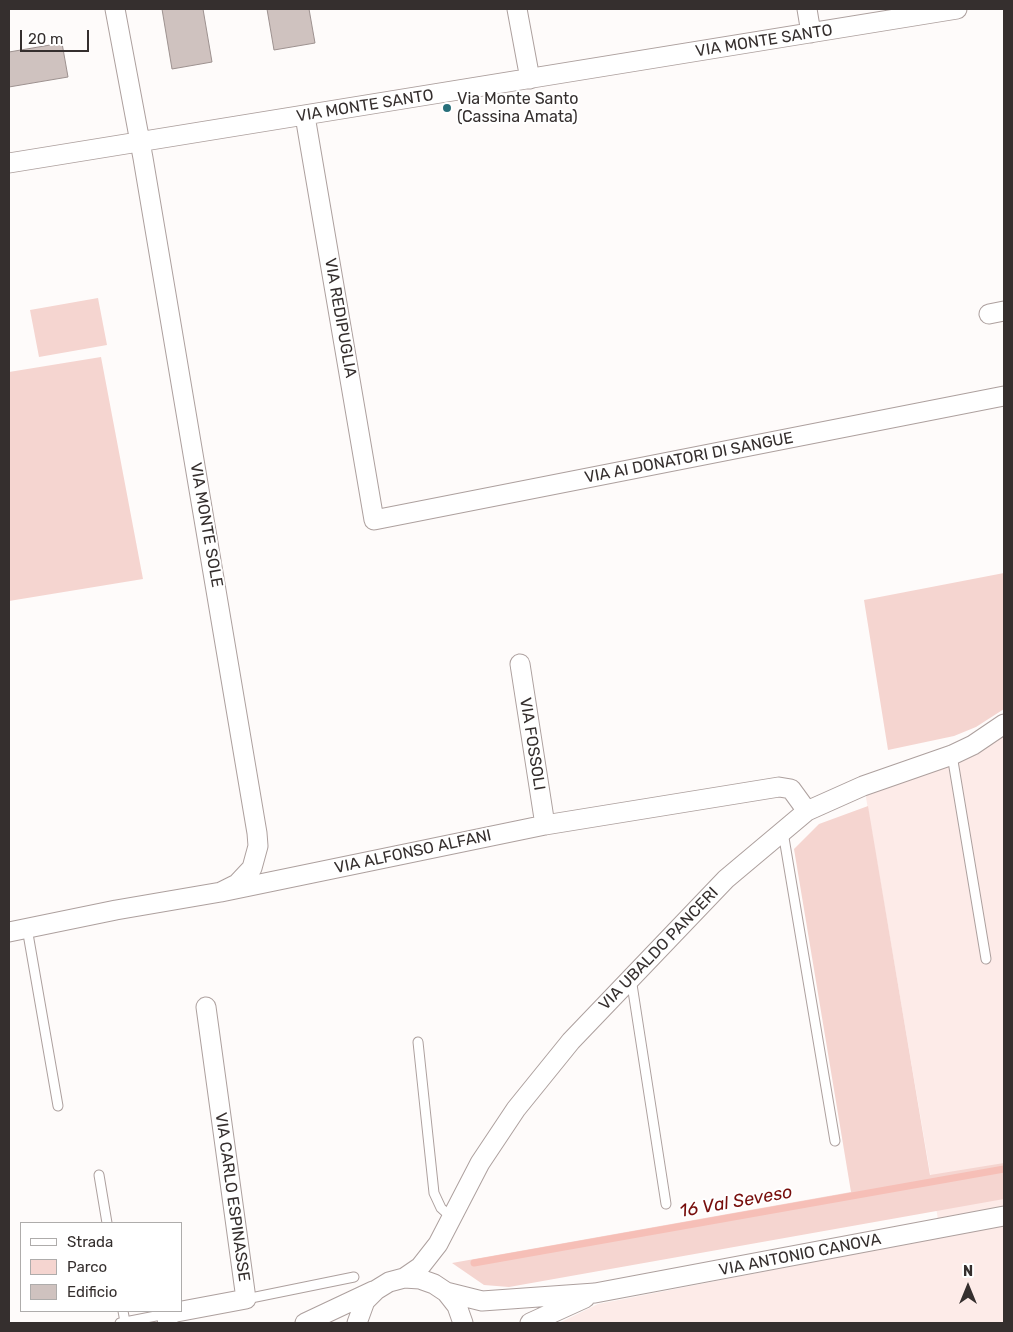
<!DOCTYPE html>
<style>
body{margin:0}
#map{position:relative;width:1013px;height:1332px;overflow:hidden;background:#fefbfa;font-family:Rubik,sans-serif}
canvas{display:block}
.frame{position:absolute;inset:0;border:10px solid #352f2e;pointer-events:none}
.legend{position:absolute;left:20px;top:1222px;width:162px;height:90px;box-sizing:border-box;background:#fff;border:1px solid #aeacab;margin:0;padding:6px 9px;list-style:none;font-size:15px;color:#352f2e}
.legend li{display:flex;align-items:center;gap:10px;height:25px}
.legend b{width:25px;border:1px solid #aeacab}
.north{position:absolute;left:943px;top:1262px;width:50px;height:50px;-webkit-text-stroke:4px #fff;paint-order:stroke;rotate:0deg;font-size:14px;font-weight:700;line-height:20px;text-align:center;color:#352f2e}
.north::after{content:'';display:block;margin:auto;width:18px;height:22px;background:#352f2e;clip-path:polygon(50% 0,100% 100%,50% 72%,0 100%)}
.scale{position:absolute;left:20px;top:30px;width:69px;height:22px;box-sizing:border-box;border:2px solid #352f2e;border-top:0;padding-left:6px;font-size:15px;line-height:18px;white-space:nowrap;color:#352f2e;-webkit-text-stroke:4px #fff;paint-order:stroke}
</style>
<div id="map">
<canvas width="1013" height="1332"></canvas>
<div class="frame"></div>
<ul class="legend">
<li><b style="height:6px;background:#fff"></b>Strada</li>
<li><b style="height:14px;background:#f5d5d0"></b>Parco</li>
<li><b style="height:14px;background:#cfc2bf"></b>Edificio</li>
</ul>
<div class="north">N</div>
<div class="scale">20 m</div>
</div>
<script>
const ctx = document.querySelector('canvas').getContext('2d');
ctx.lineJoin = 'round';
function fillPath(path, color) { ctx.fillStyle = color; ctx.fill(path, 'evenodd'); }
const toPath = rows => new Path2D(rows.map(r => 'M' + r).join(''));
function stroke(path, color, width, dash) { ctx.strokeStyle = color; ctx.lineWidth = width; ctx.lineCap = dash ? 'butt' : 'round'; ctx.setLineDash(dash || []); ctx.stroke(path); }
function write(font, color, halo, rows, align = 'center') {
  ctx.font = font + ' Rubik,sans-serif'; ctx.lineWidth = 4; ctx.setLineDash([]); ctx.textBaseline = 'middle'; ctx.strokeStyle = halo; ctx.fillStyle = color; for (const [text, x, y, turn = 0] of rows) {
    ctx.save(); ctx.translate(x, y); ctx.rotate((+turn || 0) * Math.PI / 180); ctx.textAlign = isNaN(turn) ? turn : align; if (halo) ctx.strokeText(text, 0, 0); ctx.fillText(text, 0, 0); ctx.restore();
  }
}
fillPath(toPath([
 [1004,717,1004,1323,559,1323,598,1304,941,1237,863,780,951,750]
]), '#fdebe8');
fillPath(toPath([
 [98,298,107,345,39,357,30,310],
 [101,357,143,579,9,601,9,372],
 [1004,573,1004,709,976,727,954,736,888,750,864,600],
 [868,806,930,1175,1004,1163,1004,1199,509,1287,484,1285,452,1263,851,1192,794,849,819,824]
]), '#f5d5d0');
stroke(toPath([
 [474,1263,1004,1169]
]), '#f6bfb7', 7);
const building = toPath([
 [162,9,203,9,212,62,172,69,162,9],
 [267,9,309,9,315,43,274,50,267,9],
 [62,43,68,77,9,87,9,52,62,43]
]);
fillPath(building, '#cfc2bf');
stroke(building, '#9d918f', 1);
const lane = toPath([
 [952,755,986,959],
 [783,832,835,1141],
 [27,928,58,1106],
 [631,978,666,1204],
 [418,1042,434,1193,441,1208,452,1218],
 [99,1175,107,1223],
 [246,1299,354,1277],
 [123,1311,125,1322],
 [120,1323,166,1314]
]);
const street = toPath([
 [115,9,143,158,257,833,258,846,252,868,237,884,221,892],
 [517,9,530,79],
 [807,9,811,33],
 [305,116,374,520,1004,396],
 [9,163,957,9],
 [989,314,1004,311],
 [520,664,545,825],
 [9,932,116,910,221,892,545,825,779,787,791,789,807,811],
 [404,1278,420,1267,438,1244,480,1163,516,1109,571,1041,726,879,807,811,863,786,952,755,973,745,1004,724],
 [446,1292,482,1301,595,1293,1004,1216],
 [168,1323,166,1314,246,1299,206,1007],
 [305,1323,373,1291],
 [357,1323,365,1301,376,1290,389,1282,404,1278,420,1279,434,1284,446,1292,457,1306,463,1323],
 [530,1323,585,1298]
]);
stroke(lane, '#ada09e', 11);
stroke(street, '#ada09e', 21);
stroke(lane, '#fff', 9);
stroke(street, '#fff', 19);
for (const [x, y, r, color] of [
 [447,108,5,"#276f7a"]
]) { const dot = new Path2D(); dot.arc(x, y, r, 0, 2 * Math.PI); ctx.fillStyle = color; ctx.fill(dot); stroke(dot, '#fff', 2); }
write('16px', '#352f2e', '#fff', [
 ["VIA MONTE SANTO",764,41,-9],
 ["VIA MONTE SANTO",365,106,-9],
 ["VIA REDIPUGLIA",340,318,80],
 ["VIA AI DONATORI DI SANGUE",689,458,-11],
 ["VIA MONTE SOLE",206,525,80],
 ["VIA FOSSOLI",532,744,81],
 ["VIA ALFONSO ALFANI",413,852,-12],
 ["VIA UBALDO PANCERI",659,949,-46],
 ["VIA CARLO ESPINASSE",232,1197,82],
 ["VIA ANTONIO CANOVA",800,1255,-11]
]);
write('16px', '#352f2e', '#fff', [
 ["Via Monte Santo",457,99],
 ["(Cassina Amata)",457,117]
], 'left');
write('italic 18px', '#770e0c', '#fff', [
 ["16 Val Seveso",736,1202,-10]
]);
</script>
